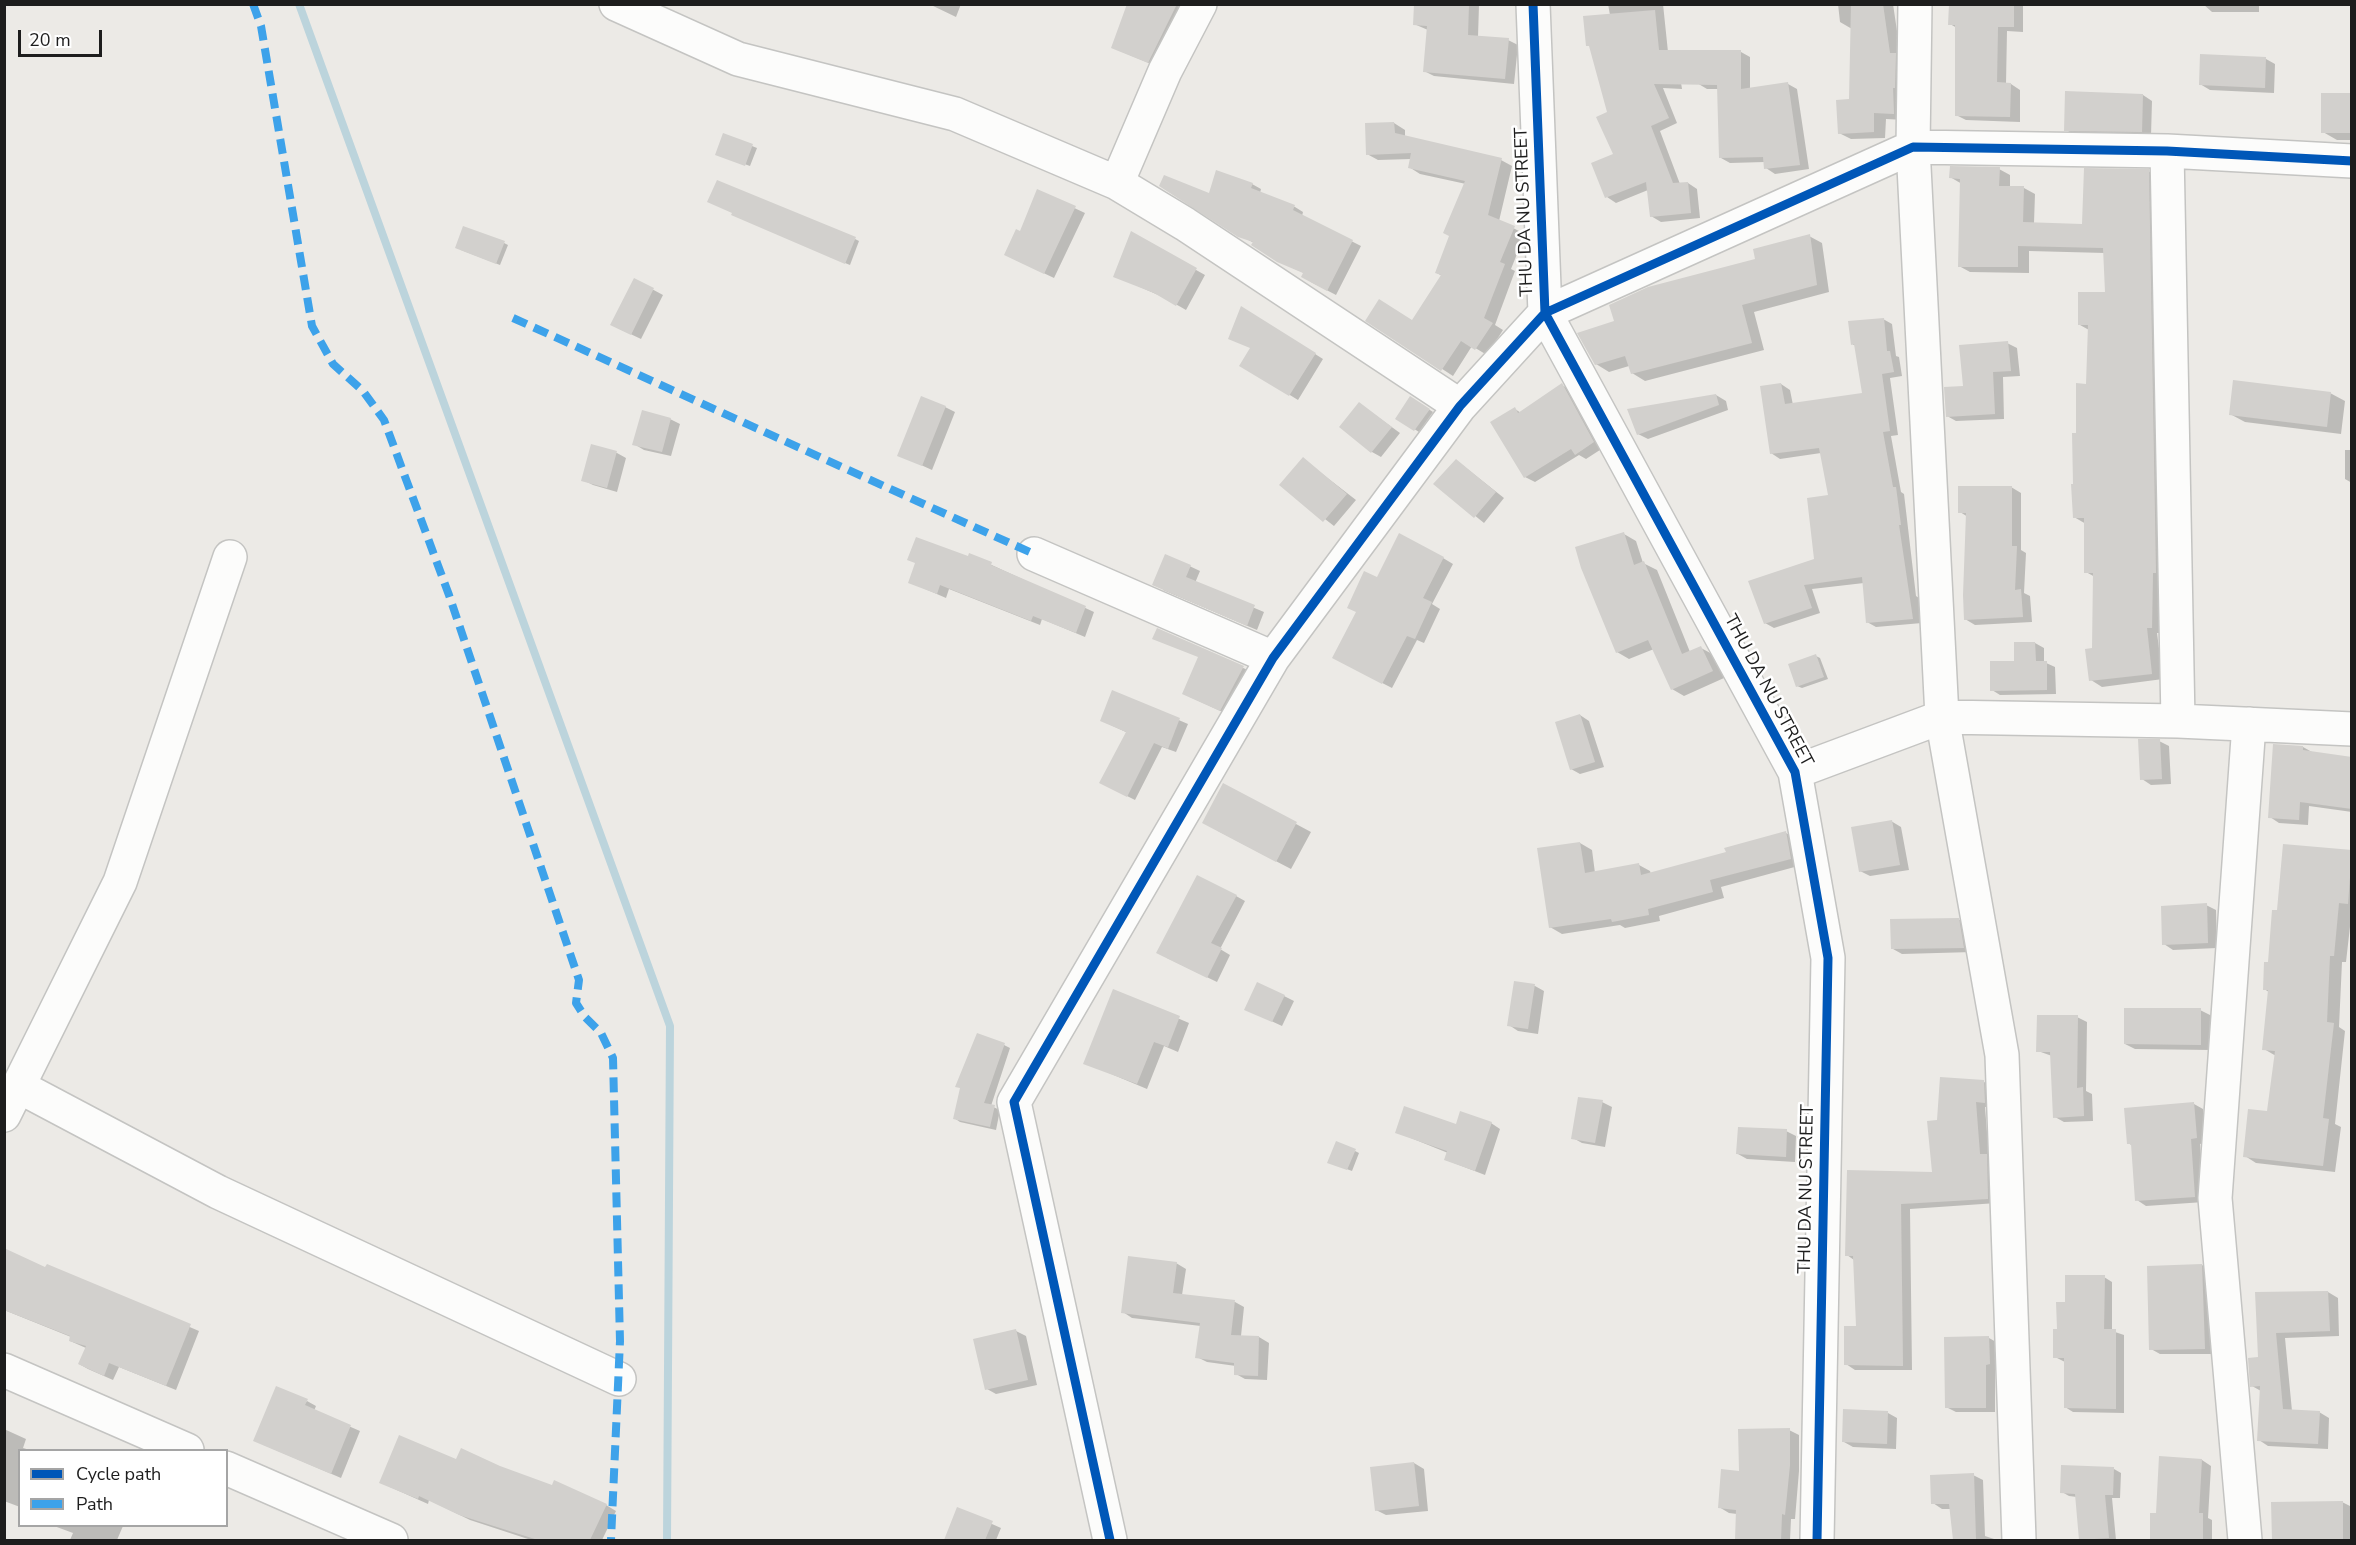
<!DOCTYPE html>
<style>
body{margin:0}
#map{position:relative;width:2356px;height:1545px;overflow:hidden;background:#eceae6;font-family:"Nunito Sans",sans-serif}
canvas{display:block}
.frame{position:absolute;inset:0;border:6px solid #1d1d1d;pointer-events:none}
.legend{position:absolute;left:18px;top:1449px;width:210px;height:78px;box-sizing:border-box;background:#fff;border:2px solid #a5a5a5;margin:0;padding:8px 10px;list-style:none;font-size:18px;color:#1d1d1d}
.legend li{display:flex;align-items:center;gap:12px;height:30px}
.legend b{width:30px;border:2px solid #a5a5a5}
.scale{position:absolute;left:18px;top:30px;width:84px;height:27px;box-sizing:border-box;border:3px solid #1d1d1d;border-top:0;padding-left:8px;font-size:18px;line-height:21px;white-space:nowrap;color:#1d1d1d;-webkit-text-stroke:4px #fff;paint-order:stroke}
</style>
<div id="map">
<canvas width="2356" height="1545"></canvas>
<div class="frame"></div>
<ul class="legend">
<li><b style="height:8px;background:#0057b8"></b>Cycle path</li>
<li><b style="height:8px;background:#3da2ea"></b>Path</li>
</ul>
<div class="scale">20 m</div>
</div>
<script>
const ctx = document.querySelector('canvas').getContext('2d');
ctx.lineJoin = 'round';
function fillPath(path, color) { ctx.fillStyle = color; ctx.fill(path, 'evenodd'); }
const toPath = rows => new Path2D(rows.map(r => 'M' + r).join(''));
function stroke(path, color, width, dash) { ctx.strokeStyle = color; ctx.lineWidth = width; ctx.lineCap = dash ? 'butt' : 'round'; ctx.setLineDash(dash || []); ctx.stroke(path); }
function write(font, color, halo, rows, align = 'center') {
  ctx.font = font + ' "Nunito Sans",sans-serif'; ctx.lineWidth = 5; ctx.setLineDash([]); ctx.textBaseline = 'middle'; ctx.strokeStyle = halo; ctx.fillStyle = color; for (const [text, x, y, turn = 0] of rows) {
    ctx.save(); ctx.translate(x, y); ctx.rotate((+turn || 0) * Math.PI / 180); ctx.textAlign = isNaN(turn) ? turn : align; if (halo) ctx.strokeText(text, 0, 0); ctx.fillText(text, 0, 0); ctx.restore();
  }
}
fillPath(toPath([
 [929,4,961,4,956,17],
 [1129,4,1188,4,1156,66,1120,51],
 [1415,4,1479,5,1478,37,1508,40,1518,45,1514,84,1434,76,1424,71,1428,30,1414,24],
 [1608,4,1663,4,1668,52,1677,57,1682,89,1663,88,1677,123,1660,131,1680,184,1688,183,1697,189,1700,218,1661,222,1651,216,1648,190,1616,203,1607,197,1615,155,1609,113,1591,47,1587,45,1610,15],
 [1838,4,1893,4,1901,58,1905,120,1886,119,1885,138,1851,139,1839,133,1850,100,1852,29,1840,22],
 [1950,4,2023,4,2023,32,2007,31,2006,84,2011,84,2020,90,2020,122,1966,120,1956,115,1957,28,1950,24],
 [2203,4,2259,4,2259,12,2212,12],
 [1741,52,1750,57,1750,89,1788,84,1797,89,1809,169,1775,174,1766,168,1765,162,1730,163,1721,158,1718,89,1707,89,1697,83],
 [2202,55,2266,59,2275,64,2274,93,2210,90,2200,84],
 [2352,94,2352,140,2337,140,2323,132],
 [2143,95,2152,101,2151,136,2075,135,2066,130],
 [1394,123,1405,130,1405,137,1501,160,1512,166,1499,221,1525,234,1511,269,1515,271,1495,325,1503,330,1487,355,1472,346,1453,376,1367,320,1412,322,1442,276,1437,273,1451,236,1466,184,1420,174,1409,167,1411,159,1378,160,1367,154],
 [724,135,757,148,750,166,719,155],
 [1999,169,2010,175,2010,188,2024,188,2035,194,2034,223,2084,225,2148,171,2159,177,2163,633,2157,633,2163,679,2102,687,2091,680,2094,650,2095,577,2086,572,2086,524,2074,517,2078,435,2088,385,2089,330,2080,325,2106,293,2105,253,2029,251,2029,273,1970,272,1959,266,1962,184,1950,177],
 [1252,184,1261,189,1260,193,1295,207,1303,212,1302,216,1361,246,1336,295,1311,282,1304,273,1277,261,1254,243,1239,235,1209,195],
 [1038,191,1085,213,1054,278,1016,260,1021,233],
 [1132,234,1205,275,1186,310,1165,298,1115,276],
 [1809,236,1822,243,1829,292,1754,312,1764,350,1645,381,1632,373,1629,366,1609,372,1596,364,1616,322],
 [855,239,859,241,850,265,830,257],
 [504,243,508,245,500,265,461,250],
 [2352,274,2352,343,2350,342],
 [635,280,663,295,641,339,622,330],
 [1250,313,1323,359,1298,400,1241,365,1252,348],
 [1883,319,1892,324,1896,356,1899,357,1902,376,1890,378,1898,435,1891,436,1901,492,1904,494,1916,596,1919,598,1922,623,1876,627,1867,622,1864,583,1812,589,1820,613,1774,628,1765,623,1750,582,1816,560,1830,497,1821,453,1780,459,1771,453,1781,384,1790,390,1793,405,1864,394,1856,346,1852,344],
 [2007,343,2017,348,2020,376,2003,377,2004,419,1956,421,1947,416,1964,387],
 [1562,385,1572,391,1603,448,1586,459,1579,455,1535,482,1525,477,1515,409,1521,413],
 [2330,393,2345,401,2341,434,2245,422,2230,414],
 [1716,395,1726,401,1728,410,1648,439,1638,434],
 [1411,398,1433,412,1419,432,1397,418],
 [1360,404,1400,433,1381,457,1372,452],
 [945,407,955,412,932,470,899,455],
 [670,419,680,424,671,456,644,450,634,444],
 [592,446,617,453,626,458,617,492,593,485,583,480],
 [2345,450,2352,450,2352,483,2345,479],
 [1303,459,1356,500,1334,526,1281,485],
 [1456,460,1504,498,1484,523,1436,484],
 [2011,487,2021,493,2021,550,2026,553,2024,593,2030,596,2032,622,1975,625,1965,619,1968,517,1960,512],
 [1624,534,1636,541,1643,563,1657,570,1690,652,1701,648,1714,655,1724,678,1684,696,1672,689,1654,649,1629,659,1617,652],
 [970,555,1094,612,1085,637,1042,619,1040,625,949,589,946,598,909,582,968,558],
 [1166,555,1200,571,1195,583,1264,612,1257,630,1163,590],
 [1443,558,1453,564,1432,604,1440,609,1424,643,1417,640,1392,688,1343,663,1378,579],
 [1157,630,1250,671,1227,714,1190,697,1200,657,1154,639],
 [2035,643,2044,648,2044,662,2055,667,2056,694,2000,695,1992,690],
 [1816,656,1820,658,1828,679,1802,688,1797,686],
 [1113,692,1188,724,1176,752,1162,747,1135,800,1109,787,1128,733,1102,721],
 [1580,715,1589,721,1604,767,1580,774,1571,769],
 [2159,741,2169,746,2171,784,2151,785,2142,779],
 [2303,747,2312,752,2352,758,2352,812,2309,806,2308,825,2279,823,2270,817],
 [1223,785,1311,832,1291,869,1218,831],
 [1891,821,1901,827,1909,870,1870,876,1860,871],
 [1786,833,1798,840,1802,865,1721,887,1724,898,1659,916,1660,921,1625,928,1620,925,1562,934,1550,927,1580,843,1592,850,1595,873,1639,865,1650,871,1651,874,1728,853],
 [2352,852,2352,909,2346,962,2342,962,2339,1027,2345,1031,2335,1124,2341,1127,2335,1172,2256,1163,2245,1156,2269,1113,2276,1056,2264,1049,2269,992,2264,989,2279,912],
 [1236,896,1245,901,1220,949,1230,955,1217,982,1167,958],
 [2206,905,2216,910,2217,948,2173,950,2164,944],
 [1958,919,1968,925,1973,952,1902,954,1893,949],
 [1515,982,1535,986,1544,991,1538,1034,1518,1031,1509,1025],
 [1114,991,1189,1023,1178,1052,1164,1046,1147,1089,1085,1063],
 [1284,996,1294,1001,1282,1026,1256,1014],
 [2200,1010,2210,1015,2210,1050,2135,1049,2125,1044],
 [2077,1017,2087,1022,2086,1091,2092,1094,2093,1121,2064,1122,2055,1117,2052,1056,2038,1051],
 [1004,1045,1010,1048,991,1106,1000,1110,996,1130,960,1122,954,1118],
 [1984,1082,1993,1087,1994,1107,1985,1107,1989,1157,1996,1161,1997,1203,1910,1209,1912,1370,1855,1370,1846,1364,1858,1328,1854,1260,1847,1255,1849,1171,1933,1174,1939,1121],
 [1602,1102,1612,1107,1605,1147,1582,1143,1573,1138],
 [2194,1104,2203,1109,2206,1143,2200,1144,2204,1202,2146,1206,2137,1200,2133,1146,2128,1143],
 [1491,1123,1500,1129,1485,1175,1446,1160,1448,1153,1396,1132],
 [1786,1131,1796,1136,1795,1162,1747,1159,1738,1154],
 [1355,1151,1359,1153,1352,1171,1333,1164],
 [1176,1263,1186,1269,1182,1295,1235,1302,1244,1307,1241,1336,1259,1337,1269,1343,1267,1380,1245,1379,1236,1374,1236,1366,1207,1362,1197,1357,1201,1326,1132,1318,1123,1312],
 [2202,1265,2211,1271,2214,1354,2160,1354,2151,1349],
 [47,1266,199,1331,176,1390,119,1367,113,1380,88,1369,79,1364,86,1348,70,1341,71,1337,4,1310],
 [2104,1277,2112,1282,2112,1331,2124,1335,2124,1413,2073,1412,2065,1407,2065,1362,2055,1357,2059,1331,2066,1303],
 [2328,1292,2338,1298,2339,1336,2285,1338,2292,1411,2319,1412,2329,1418,2328,1449,2268,1446,2259,1440,2261,1391,2252,1386,2259,1359,2257,1294],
 [1016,1331,1026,1336,1037,1385,996,1394,987,1389],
 [1989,1338,1998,1343,1999,1369,1995,1369,1995,1412,1956,1412,1946,1407],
 [307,1401,316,1406,314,1411,360,1431,341,1478,264,1445],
 [1888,1413,1897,1418,1896,1449,1853,1447,1844,1442],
 [4,1429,26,1439,23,1448,30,1450,20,1450,20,1507,4,1501],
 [1789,1430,1799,1435,1799,1471,1795,1519,1791,1519,1790,1540,1737,1540,1737,1514,1729,1513,1719,1507,1740,1473],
 [2161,1458,2202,1460,2211,1466,2208,1518,2212,1520,2212,1540,2152,1540,2152,1514,2157,1514],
 [456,1461,500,1468,606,1505,616,1511,602,1540,531,1540,470,1520,429,1500,428,1504,390,1487],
 [1414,1463,1424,1469,1428,1511,1386,1515,1376,1510],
 [2114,1469,2121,1473,2120,1498,2112,1498,2116,1540,2081,1540,2077,1497,2069,1496,2062,1492],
 [1973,1475,1983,1480,1985,1536,1997,1540,1955,1540,1951,1509,1942,1509,1933,1503],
 [2342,1502,2352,1507,2352,1540,2274,1540,2273,1503],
 [958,1509,1001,1528,996,1540,946,1540],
 [54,1526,123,1526,117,1540,70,1540,73,1533]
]), '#0003');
stroke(toPath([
 [299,4,670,1026,667,1540]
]), '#bcd4dc', 8);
fillPath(toPath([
 [1127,4,1177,4,1148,63,1111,48],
 [1414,4,1469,4,1468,35,1509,38,1505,79,1423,72,1427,26,1413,25],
 [1851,4,1883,4,1890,53,1896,53,1895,88,1893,88,1894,114,1874,113,1874,132,1838,134,1836,100,1849,99],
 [1949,4,2014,4,2014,27,1998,27,1997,82,2011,83,2010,117,1955,116,1955,25,1948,25],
 [1655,10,1659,50,1741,50,1741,89,1788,82,1800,165,1764,169,1763,157,1719,158,1717,85,1654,84,1669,118,1651,126,1673,183,1688,182,1691,213,1650,217,1646,182,1605,198,1591,163,1613,154,1596,117,1607,112,1589,46,1586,46,1583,16],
 [2200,54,2266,57,2265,88,2199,85],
 [2065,91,2143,94,2142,132,2064,131],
 [2321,93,2352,93,2352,133,2321,133],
 [1394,122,1395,133,1502,158,1488,215,1515,226,1500,262,1505,264,1484,318,1493,323,1475,350,1461,341,1441,371,1365,321,1379,299,1412,320,1441,275,1435,273,1449,236,1443,233,1465,181,1408,168,1411,153,1366,155,1365,123],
 [723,133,753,144,745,166,715,155],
 [1950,166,2000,167,1999,186,2024,186,2023,222,2082,224,2084,168,2149,169,2156,573,2153,573,2152,628,2147,628,2152,674,2089,681,2085,649,2092,648,2093,573,2084,573,2084,518,2073,518,2071,484,2073,484,2072,433,2076,433,2076,383,2086,384,2088,325,2078,325,2078,292,2105,292,2103,248,2018,246,2018,267,1958,267,1960,179,1949,178],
 [1216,170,1253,183,1251,188,1295,205,1293,210,1353,240,1327,291,1301,277,1303,273,1277,262,1251,245,1253,242,1238,237,1159,186,1164,175,1209,193],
 [717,180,856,237,845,264,731,215,732,213,707,202],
 [1037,189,1076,206,1044,274,1004,255,1016,229,1020,231],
 [463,226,505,241,496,264,455,248],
 [1131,231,1197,268,1176,306,1154,293,1113,277],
 [1810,234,1817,285,1742,305,1752,343,1631,374,1625,356,1595,365,1577,333,1614,321,1609,305,1648,287,1755,259,1753,249],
 [634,278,654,288,631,335,610,325],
 [1241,306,1316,353,1289,396,1239,366,1250,348,1228,339],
 [1884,318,1887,351,1890,351,1894,372,1882,374,1890,431,1883,432,1893,487,1896,487,1901,525,1899,525,1913,619,1866,623,1862,577,1804,585,1812,608,1764,624,1748,581,1814,559,1807,498,1828,495,1819,448,1770,454,1760,386,1781,383,1785,404,1862,393,1854,344,1851,345,1848,321],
 [2008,341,2011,371,1993,372,1995,414,1946,417,1944,387,1963,386,1959,345],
 [2233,380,2331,392,2327,427,2229,415],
 [1562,383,1594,442,1575,455,1571,449,1524,478,1490,422,1515,407,1518,413],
 [1716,394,1719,405,1637,435,1627,409],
 [921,396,946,406,922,466,897,456],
 [1410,396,1430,409,1414,431,1395,419],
 [1359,402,1392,427,1371,453,1339,427],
 [642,410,671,418,662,452,632,445],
 [591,444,617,451,607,488,581,481],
 [1303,457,1347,494,1323,522,1279,485],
 [1456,459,1496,492,1474,518,1433,484],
 [1958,486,2012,486,2012,546,2017,546,2015,590,2021,589,2023,617,1964,620,1963,595,1966,513,1958,513],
 [1624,532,1634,565,1644,561,1682,654,1701,646,1713,671,1671,690,1648,640,1616,653,1581,568,1575,547],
 [1399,533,1444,557,1423,598,1432,602,1415,639,1407,636,1382,684,1332,658,1356,612,1347,608,1364,571,1377,577],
 [916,537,968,556,969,553,992,562,991,565,1086,606,1076,633,1033,616,1031,621,940,585,937,594,908,583,915,563,907,560],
 [1165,554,1191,565,1186,577,1255,605,1247,626,1152,585],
 [1157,628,1244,666,1220,711,1182,694,1198,657,1152,639],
 [2014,642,2035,642,2036,661,2047,661,2047,690,1990,691,1990,661,2014,661],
 [1816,654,1824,677,1796,687,1788,664],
 [1112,690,1180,718,1168,749,1154,743,1127,797,1099,783,1126,732,1100,721],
 [1580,714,1595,762,1570,770,1555,722],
 [2138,739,2160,739,2162,779,2140,780],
 [2273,744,2303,746,2303,750,2352,757,2352,809,2300,802,2299,820,2268,818],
 [1223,783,1297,822,1276,862,1202,823],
 [1892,820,1900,865,1859,872,1851,827],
 [1786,831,1791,859,1710,880,1713,892,1648,909,1649,915,1612,922,1611,919,1549,928,1537,848,1580,842,1585,873,1639,863,1641,875,1726,852,1724,848],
 [2283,844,2352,850,2348,904,2339,903,2334,956,2330,956,2327,1022,2334,1023,2323,1118,2329,1119,2323,1166,2243,1157,2248,1109,2267,1111,2275,1051,2262,1050,2268,990,2263,990,2264,962,2268,962,2272,910,2277,910],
 [1197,875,1237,895,1211,943,1222,948,1207,978,1156,953],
 [2207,903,2208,943,2162,945,2161,906],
 [1959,918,1964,948,1891,949,1890,919],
 [1514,981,1535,984,1528,1029,1507,1026],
 [1257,982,1285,995,1272,1022,1244,1010],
 [1113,989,1180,1016,1168,1047,1154,1042,1137,1084,1083,1064],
 [2124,1008,2201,1008,2201,1045,2124,1044],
 [2037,1015,2078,1015,2077,1088,2083,1087,2084,1116,2053,1118,2050,1052,2036,1052],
 [977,1033,1005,1043,984,1103,995,1105,990,1127,953,1119,960,1088,955,1087],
 [1940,1077,1984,1080,1985,1103,1976,1102,1980,1154,1987,1154,1988,1199,1901,1204,1903,1366,1844,1365,1844,1326,1856,1326,1853,1256,1845,1256,1847,1170,1932,1172,1927,1121,1937,1120],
 [1578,1097,1603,1100,1595,1143,1571,1139],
 [2194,1102,2197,1138,2191,1139,2195,1197,2135,1201,2131,1144,2127,1144,2124,1108],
 [1404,1106,1456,1124,1460,1111,1492,1122,1475,1171,1444,1160,1447,1151,1395,1133],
 [1738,1127,1787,1129,1786,1157,1736,1154],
 [1336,1141,1356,1149,1347,1170,1327,1163],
 [4,1248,45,1267,47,1264,191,1324,166,1386,109,1363,104,1376,78,1364,86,1346,69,1341,70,1336,4,1310],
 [1128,1256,1177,1262,1173,1293,1235,1300,1231,1335,1259,1336,1258,1376,1234,1375,1234,1363,1195,1358,1200,1323,1121,1313],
 [2202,1264,2205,1349,2149,1350,2147,1266],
 [2065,1275,2105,1275,2104,1329,2116,1329,2116,1409,2064,1408,2064,1358,2053,1358,2053,1329,2057,1329,2056,1302,2065,1302],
 [2328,1291,2330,1331,2276,1333,2283,1409,2320,1411,2318,1444,2257,1441,2260,1386,2250,1387,2248,1358,2258,1357,2255,1292],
 [1016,1329,1028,1380,985,1390,973,1339],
 [1989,1336,1990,1364,1986,1365,1986,1408,1945,1408,1944,1337],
 [276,1386,308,1399,305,1405,351,1425,331,1474,253,1441],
 [1843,1409,1888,1411,1887,1444,1842,1442],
 [1790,1428,1790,1465,1785,1515,1782,1514,1781,1540,1735,1540,1736,1510,1718,1508,1721,1469,1739,1471,1738,1429],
 [399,1435,456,1459,461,1448,500,1466,552,1485,554,1480,607,1504,590,1540,538,1540,459,1515,419,1496,418,1499,379,1483],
 [2159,1456,2202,1459,2199,1513,2203,1513,2203,1540,2150,1540,2150,1513,2156,1513],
 [1414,1462,1419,1506,1375,1511,1370,1467],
 [2061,1465,2114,1467,2113,1495,2105,1495,2109,1538,2079,1540,2075,1494,2060,1493],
 [1974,1473,1976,1540,1953,1540,1949,1504,1931,1504,1930,1475],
 [2343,1501,2343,1540,2272,1540,2271,1502],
 [957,1507,993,1521,985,1540,944,1540]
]), '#d2d0cd');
const minor = toPath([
 [616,4,738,59,955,114,1117,183,1185,224,1460,406],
 [1533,4,1545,313,1795,772,1828,958,1817,1540],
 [1915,4,1913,147,1942,717,2002,1055,2019,1540],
 [2167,151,2178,721],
 [1117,183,1165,71,1200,4],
 [1034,554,1273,658],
 [1795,772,1942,717,2178,721,2352,729],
 [18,1086,218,1192,619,1379],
 [4,1115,120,882,230,557],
 [4,1370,187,1450],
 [226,1468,391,1540],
 [1110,1540,1014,1102,1273,658,1460,406,1545,313,1913,147,2167,151,2352,161],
 [2245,1540,2215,1198,2249,724]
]);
stroke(minor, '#c4c4c2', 36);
stroke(minor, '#fcfcfb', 33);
stroke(toPath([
 [253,4,261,26,312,326,333,364,363,391,384,420,449,595,579,980,576,1003,585,1017,601,1033,613,1058,620,1341,611,1540],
 [513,318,1034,554]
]), '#3da2ea', 8, [15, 8]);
stroke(toPath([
 [1533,4,1545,313,1795,772,1828,958,1817,1540],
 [1110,1540,1014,1102,1273,658,1460,406,1545,313,1913,147,2167,151,2352,161]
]), '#0057b8', 9);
write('18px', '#1d1d1d', '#fff', [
 ["THU DA NU STREET",1525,212,-92],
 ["THU DA NU STREET",1768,691,62],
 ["THU DA NU STREET",1807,1189,-89]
]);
</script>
